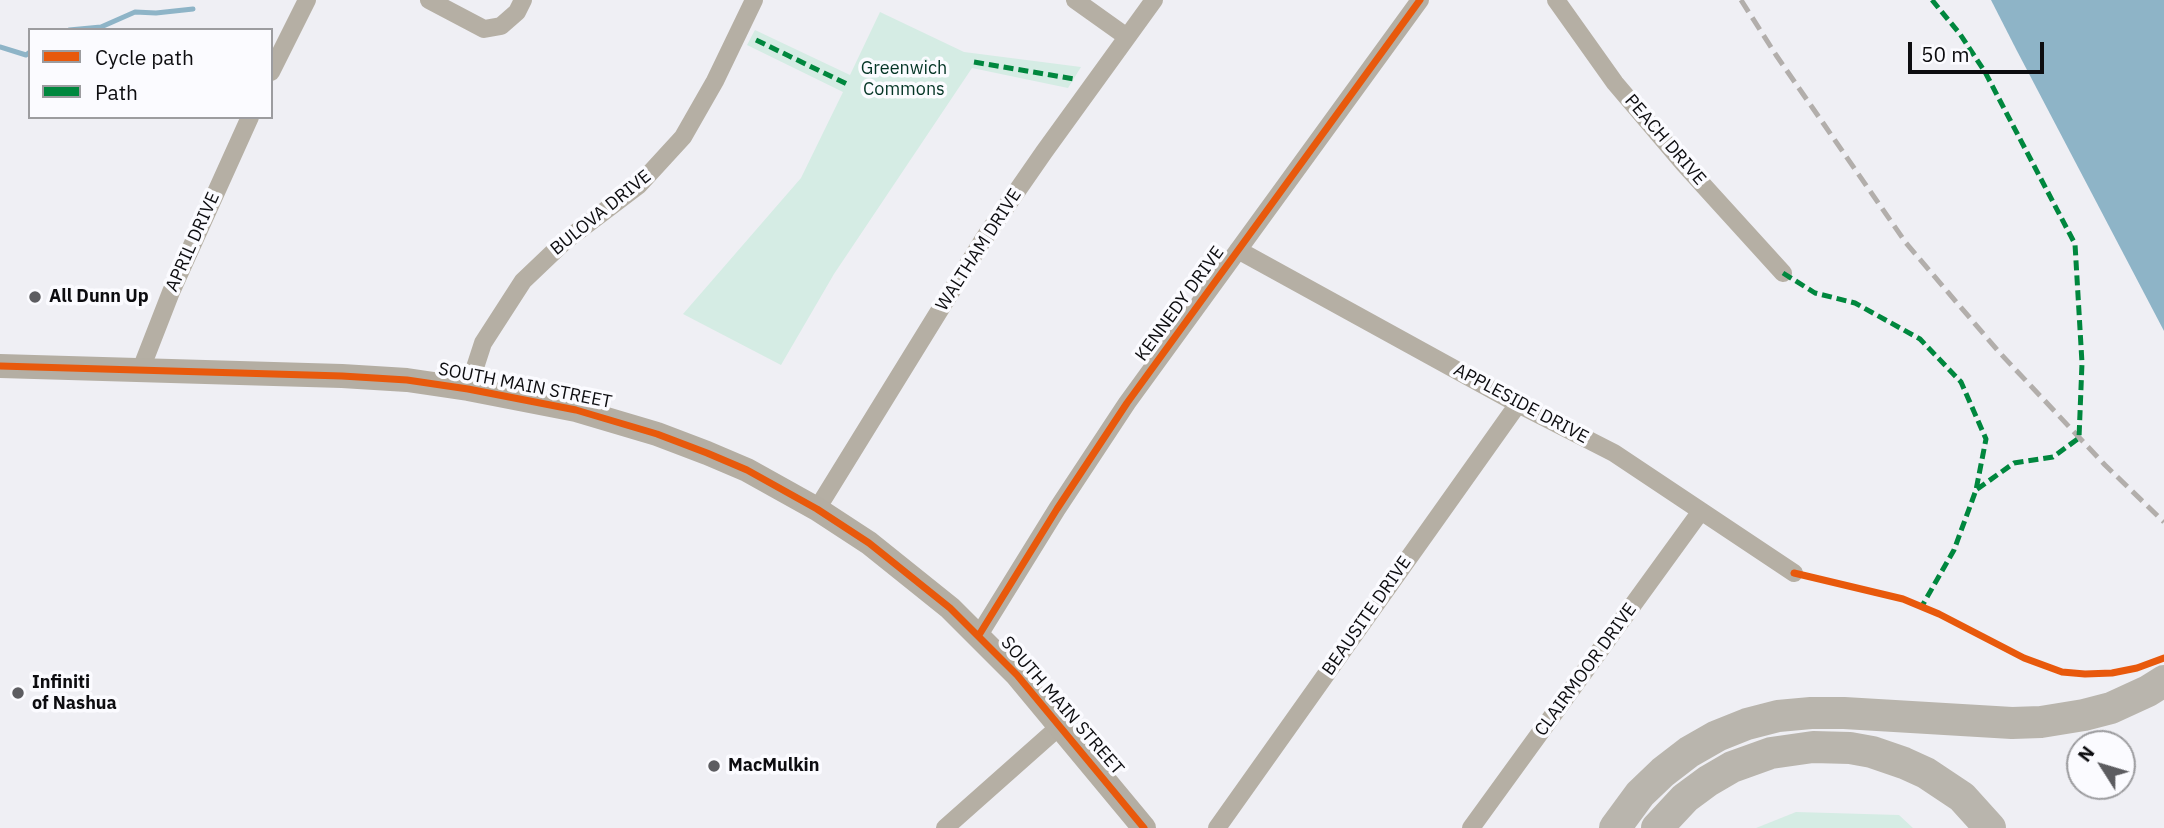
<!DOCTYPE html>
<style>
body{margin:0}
#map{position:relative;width:2164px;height:828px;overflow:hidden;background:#efeff4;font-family:"IBM Plex Sans",sans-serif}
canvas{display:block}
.legend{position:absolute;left:28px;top:28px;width:245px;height:91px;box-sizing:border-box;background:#fbfbff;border:2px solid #9c9c9f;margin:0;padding:9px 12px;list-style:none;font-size:21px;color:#0d0d10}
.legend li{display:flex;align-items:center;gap:14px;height:35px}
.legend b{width:35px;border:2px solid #9c9c9f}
.north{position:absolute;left:2066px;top:730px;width:70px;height:70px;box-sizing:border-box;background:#fbfbff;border:2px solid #9c9c9f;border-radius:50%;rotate:307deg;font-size:19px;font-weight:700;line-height:28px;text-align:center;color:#0d0d10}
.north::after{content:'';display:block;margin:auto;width:24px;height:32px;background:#5c5c60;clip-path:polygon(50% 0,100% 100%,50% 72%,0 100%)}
.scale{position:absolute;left:1908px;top:42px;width:136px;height:32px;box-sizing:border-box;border:4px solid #0d0d10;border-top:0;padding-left:9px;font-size:21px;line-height:24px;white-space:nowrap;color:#0d0d10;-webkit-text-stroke:5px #fbfbff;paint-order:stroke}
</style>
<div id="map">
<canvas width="2164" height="828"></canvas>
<ul class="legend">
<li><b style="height:9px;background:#e8590c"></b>Cycle path</li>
<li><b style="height:9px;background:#00873e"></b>Path</li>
</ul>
<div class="north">N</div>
<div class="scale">50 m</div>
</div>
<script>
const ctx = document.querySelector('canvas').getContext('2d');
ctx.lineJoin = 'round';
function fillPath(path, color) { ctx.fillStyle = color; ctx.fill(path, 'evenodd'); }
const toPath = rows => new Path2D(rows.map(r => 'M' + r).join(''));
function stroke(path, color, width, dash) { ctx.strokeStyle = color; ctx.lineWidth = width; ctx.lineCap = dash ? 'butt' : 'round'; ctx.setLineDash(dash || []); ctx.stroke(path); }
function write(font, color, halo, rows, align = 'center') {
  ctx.font = font + ' "IBM Plex Sans",sans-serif'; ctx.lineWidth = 7; ctx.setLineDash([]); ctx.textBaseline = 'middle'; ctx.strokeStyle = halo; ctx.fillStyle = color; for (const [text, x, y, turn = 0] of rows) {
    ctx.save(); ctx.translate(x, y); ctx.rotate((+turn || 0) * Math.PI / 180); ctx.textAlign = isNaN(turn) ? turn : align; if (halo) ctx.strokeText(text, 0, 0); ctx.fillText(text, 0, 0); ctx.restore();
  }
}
fillPath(toPath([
 [880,12,964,52,1081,67,1068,88,972,68,834,274,781,365,683,314,801,178,843,92,747,45,755,30,850,75],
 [1796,812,1899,815,1913,828,1756,828]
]), '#d5ece4');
fillPath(toPath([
 [1991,0,2164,0,2164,331,2016,49]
]), '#8eb4c7');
stroke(toPath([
 [69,30,101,27,135,12,156,13,193,9],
 [0,47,26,55,30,52]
]), '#8eb4c7', 5);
stroke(toPath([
 [429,0,484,29,501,26,517,12,523,0],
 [1075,0,1127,37],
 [1556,0,1615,83,1683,163,1783,273],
 [271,72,307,0],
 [1238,250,1518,404,1614,453,1794,573],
 [141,369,171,292,250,117],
 [468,389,483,343,523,281,565,241,639,185,683,137,715,81,754,0],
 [817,509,983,240,1044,152,1154,0],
 [979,635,1057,509,1127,403,1420,0],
 [945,828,1060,726],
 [1217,828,1518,404],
 [1471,828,1701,511]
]), '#b5afa4', 18);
stroke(toPath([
 [0,366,342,376,407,380,468,389,576,410,657,434,707,453,747,470,817,509,869,543,950,608,1017,675,1144,828]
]), '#b4aea3', 24);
stroke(toPath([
 [1615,828,1640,794,1663,772,1689,752,1717,736,1747,724,1778,716,1811,713,1844,713,2012,723,2041,722,2084,715,2111,708,2148,691,2164,681],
 [1657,828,1685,798,1708,781,1732,767,1771,753,1813,747,1850,748,1872,752,1904,763,1926,773,1962,797,1990,828]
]), '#b9b5ad', 32);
stroke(toPath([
 [1741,0,1776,55,1906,243,1999,352,2105,465,2164,522]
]), '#b2aeab', 5, [14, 7]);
stroke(toPath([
 [1932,0,1960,34,1985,72,2075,244,2082,363,2079,438,2053,457,2014,463,1976,490],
 [756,40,849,85],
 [974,62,1074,79],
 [1783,273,1815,293,1855,303,1920,339,1961,382,1986,439,1976,490,1954,550,1922,606]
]), '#00873e', 5, [10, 5]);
stroke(toPath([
 [0,366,342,376,407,380,468,389,576,410,657,434,707,453,747,470,817,509,869,543,950,608,1017,675,1144,828],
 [1794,573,1903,599,1939,614,2024,658,2062,672,2085,674,2112,673,2137,668,2164,658],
 [979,635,1057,509,1127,403,1420,0]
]), '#e8590c', 7);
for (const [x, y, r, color] of [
 [35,297,7,"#5c5c60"],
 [18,693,7,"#5c5c60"],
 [714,766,7,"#5c5c60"]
]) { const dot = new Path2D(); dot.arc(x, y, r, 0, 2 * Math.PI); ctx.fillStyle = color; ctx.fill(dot); stroke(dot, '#fbfbff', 2.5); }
write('18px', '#043525', '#fbfbff', [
 ["Greenwich",904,69],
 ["Commons",904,90]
]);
write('18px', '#0d0d10', '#fbfbff', [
 ["PEACH DRIVE",1665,140,49],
 ["BULOVA DRIVE",601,213,-39],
 ["APRIL DRIVE",193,242,-66],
 ["WALTHAM DRIVE",979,250,-57],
 ["KENNEDY DRIVE",1180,304,-54],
 ["SOUTH MAIN STREET",525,386,11],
 ["APPLESIDE DRIVE",1521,404,28],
 ["BEAUSITE DRIVE",1367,616,-55],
 ["CLAIRMOOR DRIVE",1586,670,-54],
 ["SOUTH MAIN STREET",1062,706,49]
]);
write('bold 18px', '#0d0d10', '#fbfbff', [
 ["All Dunn Up",49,297],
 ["Infiniti",32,683],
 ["of Nashua",32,704],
 ["MacMulkin",728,766]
], 'left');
</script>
